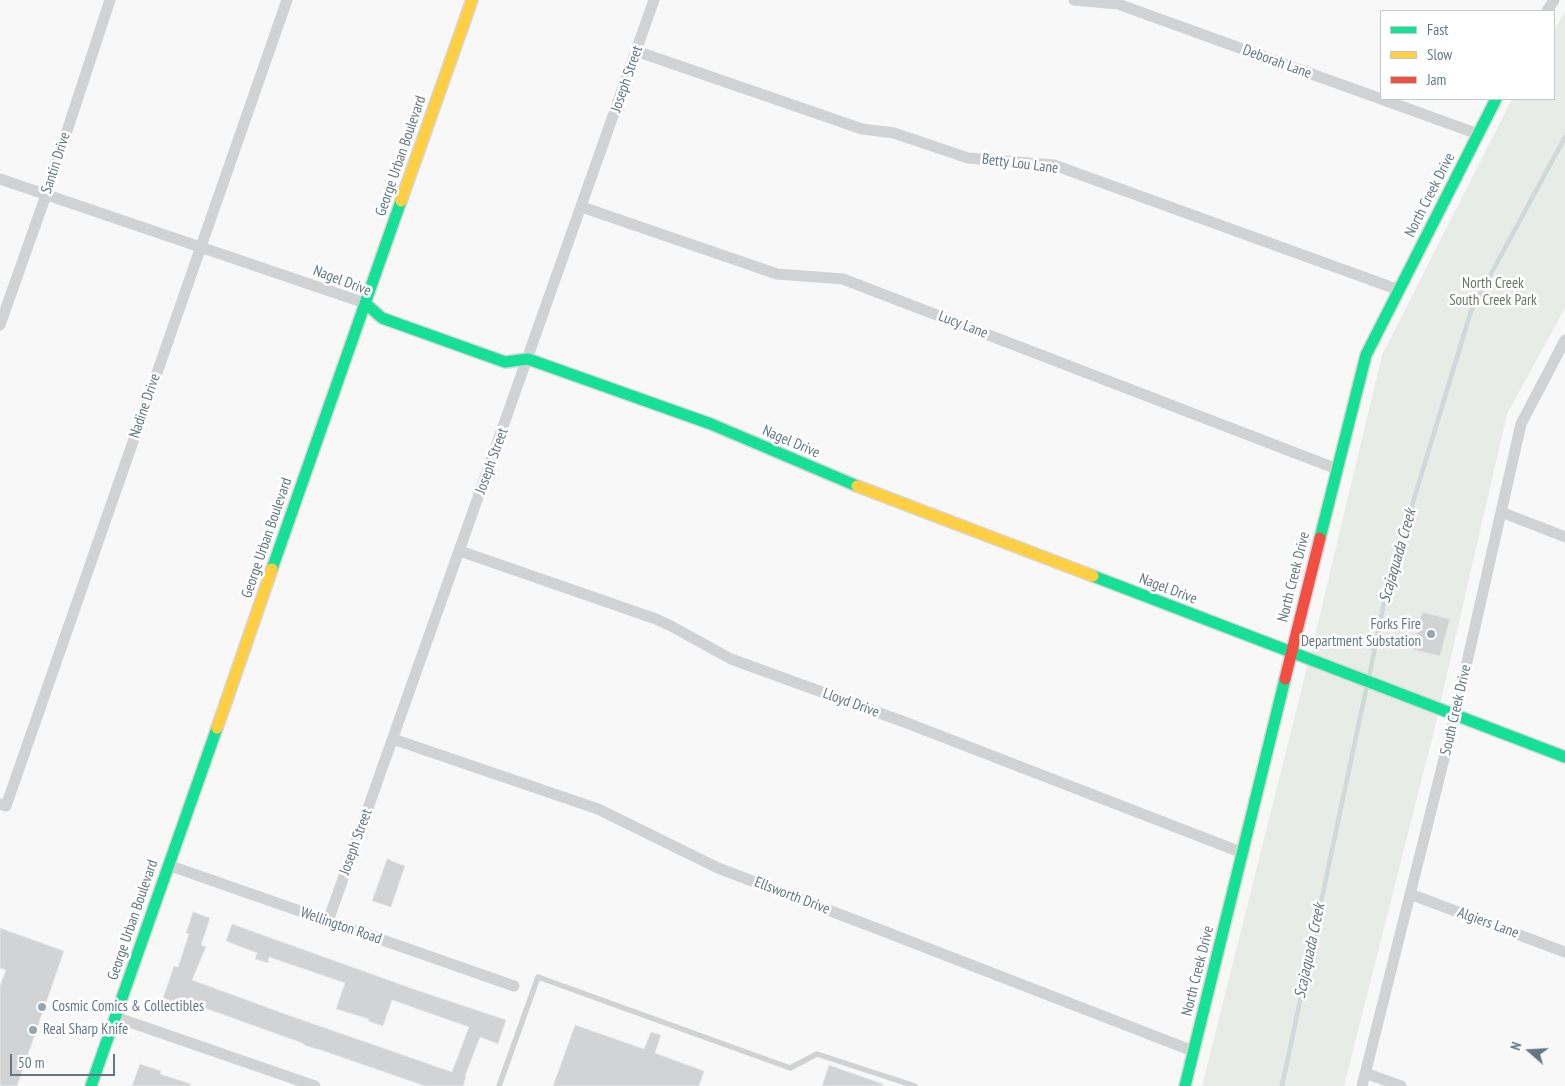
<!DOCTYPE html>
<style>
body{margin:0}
#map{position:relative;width:1565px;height:1086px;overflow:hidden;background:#f8f8f8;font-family:"PT Sans Narrow",sans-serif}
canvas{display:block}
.legend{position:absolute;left:1380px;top:10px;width:175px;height:90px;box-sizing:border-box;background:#fff;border:1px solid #c0c9ce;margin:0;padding:6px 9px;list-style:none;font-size:15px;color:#627784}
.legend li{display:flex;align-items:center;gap:10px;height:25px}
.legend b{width:25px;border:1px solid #c0c9ce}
.north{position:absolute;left:1505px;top:1026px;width:50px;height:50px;-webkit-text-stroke:4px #fff;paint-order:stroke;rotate:289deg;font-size:14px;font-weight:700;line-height:20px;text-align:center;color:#627784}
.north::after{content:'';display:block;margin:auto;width:18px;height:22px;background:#627784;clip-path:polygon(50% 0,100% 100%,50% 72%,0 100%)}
.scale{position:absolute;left:10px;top:1054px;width:105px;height:22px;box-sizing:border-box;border:2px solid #627784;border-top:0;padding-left:6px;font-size:15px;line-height:18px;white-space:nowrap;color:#627784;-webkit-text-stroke:4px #fff;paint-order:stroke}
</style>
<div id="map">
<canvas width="1565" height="1086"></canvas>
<ul class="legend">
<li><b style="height:6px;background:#16e098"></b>Fast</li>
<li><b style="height:6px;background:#ffcf43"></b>Slow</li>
<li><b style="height:6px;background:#f24e42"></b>Jam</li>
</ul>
<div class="north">N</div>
<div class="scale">50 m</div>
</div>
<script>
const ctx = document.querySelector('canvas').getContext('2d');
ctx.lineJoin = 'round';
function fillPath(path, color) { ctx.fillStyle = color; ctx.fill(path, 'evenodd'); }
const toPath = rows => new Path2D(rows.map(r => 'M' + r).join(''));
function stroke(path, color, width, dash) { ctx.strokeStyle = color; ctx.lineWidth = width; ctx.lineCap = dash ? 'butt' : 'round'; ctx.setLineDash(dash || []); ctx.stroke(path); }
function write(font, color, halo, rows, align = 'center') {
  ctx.font = font + ' "PT Sans Narrow",sans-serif'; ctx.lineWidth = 5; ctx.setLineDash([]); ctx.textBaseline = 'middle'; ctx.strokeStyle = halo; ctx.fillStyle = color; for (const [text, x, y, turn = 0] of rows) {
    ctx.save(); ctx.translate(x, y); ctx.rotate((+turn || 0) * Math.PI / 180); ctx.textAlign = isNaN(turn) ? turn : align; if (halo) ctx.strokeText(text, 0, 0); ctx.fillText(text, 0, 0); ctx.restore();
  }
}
fillPath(toPath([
 [1565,12,1565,308,1507,414,1433,735,1344,1086,1202,1086,1315,635,1382,355,1512,99,1554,99,1554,30]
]), '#e8ece6');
stroke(toPath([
 [1369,677,1387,588,1471,311,1565,137],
 [1282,1086,1367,685]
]), '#cfd8db', 4.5);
const building = toPath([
 [1422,612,1450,619,1440,656,1413,650,1422,612],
 [387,859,405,866,391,907,372,901,387,859],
 [193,912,210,918,201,945,206,947,192,980,285,1014,452,1072,469,1027,392,1000,383,1026,368,1021,369,1019,336,1009,345,983,269,957,268,963,255,959,257,953,226,941,232,924,419,991,506,1020,498,1044,480,1037,465,1076,466,1077,463,1086,425,1086,324,1051,304,1045,304,1044,294,1040,185,1001,184,1005,163,998,174,966,178,967,189,934,186,933,193,912],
 [0,928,64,951,17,1086,0,1086,0,986,6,970,0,968,0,928],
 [575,1025,644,1049,651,1032,661,1035,655,1053,704,1071,699,1086,553,1086,575,1025],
 [140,1064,161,1071,160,1074,191,1084,190,1086,132,1086,140,1064],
 [829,1065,883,1084,882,1086,822,1086,829,1065]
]);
fillPath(building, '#d2d3d4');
stroke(building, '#e8e8e8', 1);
const fast = toPath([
 [365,303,382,318,505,362,528,359,711,424,857,486],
 [1320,538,1366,355,1496,99],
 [272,569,401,201],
 [1093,576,1565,757],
 [91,1086,217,728],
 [1185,1086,1285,679]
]);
const slow = toPath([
 [401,201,472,0],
 [857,486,1093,576],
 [217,728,272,569]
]);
const jam = toPath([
 [1285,679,1320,538]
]);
stroke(fast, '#d5d6d7', 14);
stroke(slow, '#d5d6d7', 14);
stroke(jam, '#d5d6d7', 14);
stroke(toPath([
 [499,1086,538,977,790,1068,817,1054,915,1086]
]), '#d1d2d3', 5.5);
stroke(toPath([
 [1074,0,1118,4,1478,134],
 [1547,11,1554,0],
 [636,51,862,129,894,133,968,158,1054,165,1399,290],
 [0,179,365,303],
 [582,207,777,274,843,279,1337,469],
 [0,325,46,195,110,0],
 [1501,512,1565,537],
 [460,551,656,619,671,626,731,659,907,723,1243,853],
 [393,739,598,809,718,868,878,929,1193,1051],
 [0,804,6,806,287,0],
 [168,865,514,986],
 [1410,894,1565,952],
 [328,921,654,0],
 [115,1017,315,1086],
 [1365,1073,1401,1086],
 [1362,1086,1455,715,1521,424,1565,340]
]), '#d1d2d3', 11);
stroke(fast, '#16e098', 11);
stroke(slow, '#ffcf43', 11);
stroke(jam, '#f24e42', 11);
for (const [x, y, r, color] of [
 [1431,634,5,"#96a4ad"],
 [42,1007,5,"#96a4ad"],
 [33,1030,5,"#96a4ad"]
]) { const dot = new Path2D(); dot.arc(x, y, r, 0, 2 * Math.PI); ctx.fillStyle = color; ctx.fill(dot); stroke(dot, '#fff', 2); }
write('15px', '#627784', '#fff', [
 ["Deborah Lane",1277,62,20],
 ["Joseph Street",627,79,-71],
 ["George Urban Boulevard",401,156,-71],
 ["Santin Drive",56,163,-72],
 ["Betty Lou Lane",1020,164,7],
 ["North Creek Drive",1430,195,-63],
 ["Nagel Drive",342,281,21],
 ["Lucy Lane",963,325,21],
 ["Nadine Drive",145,406,-71],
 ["Nagel Drive",791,442,23],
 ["Joseph Street",492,461,-70],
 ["George Urban Boulevard",267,538,-71],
 ["North Creek Drive",1294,577,-76],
 ["Nagel Drive",1168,589,21],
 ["Lloyd Drive",851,703,20],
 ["South Creek Drive",1456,710,-77],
 ["Joseph Street",356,842,-70],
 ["Ellsworth Drive",792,896,21],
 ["George Urban Boulevard",133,920,-71],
 ["Algiers Lane",1488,923,20],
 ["Wellington Road",341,926,19],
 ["North Creek Drive",1198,971,-76]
]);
write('15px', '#687a62', '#fff', [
 ["North Creek",1493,284],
 ["South Creek Park",1493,301]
]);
write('15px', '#627784', '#fff', [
 ["Forks Fire",1421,625,"right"],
 ["Department Substation",1421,642,"right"],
 ["Cosmic Comics & Collectibles",52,1007],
 ["Real Sharp Knife",43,1030]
], 'left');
write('italic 16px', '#5e767e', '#fff', [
 ["Scajaquada Creek",1398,556,-74],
 ["Scajaquada Creek",1310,951,-78]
]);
</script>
